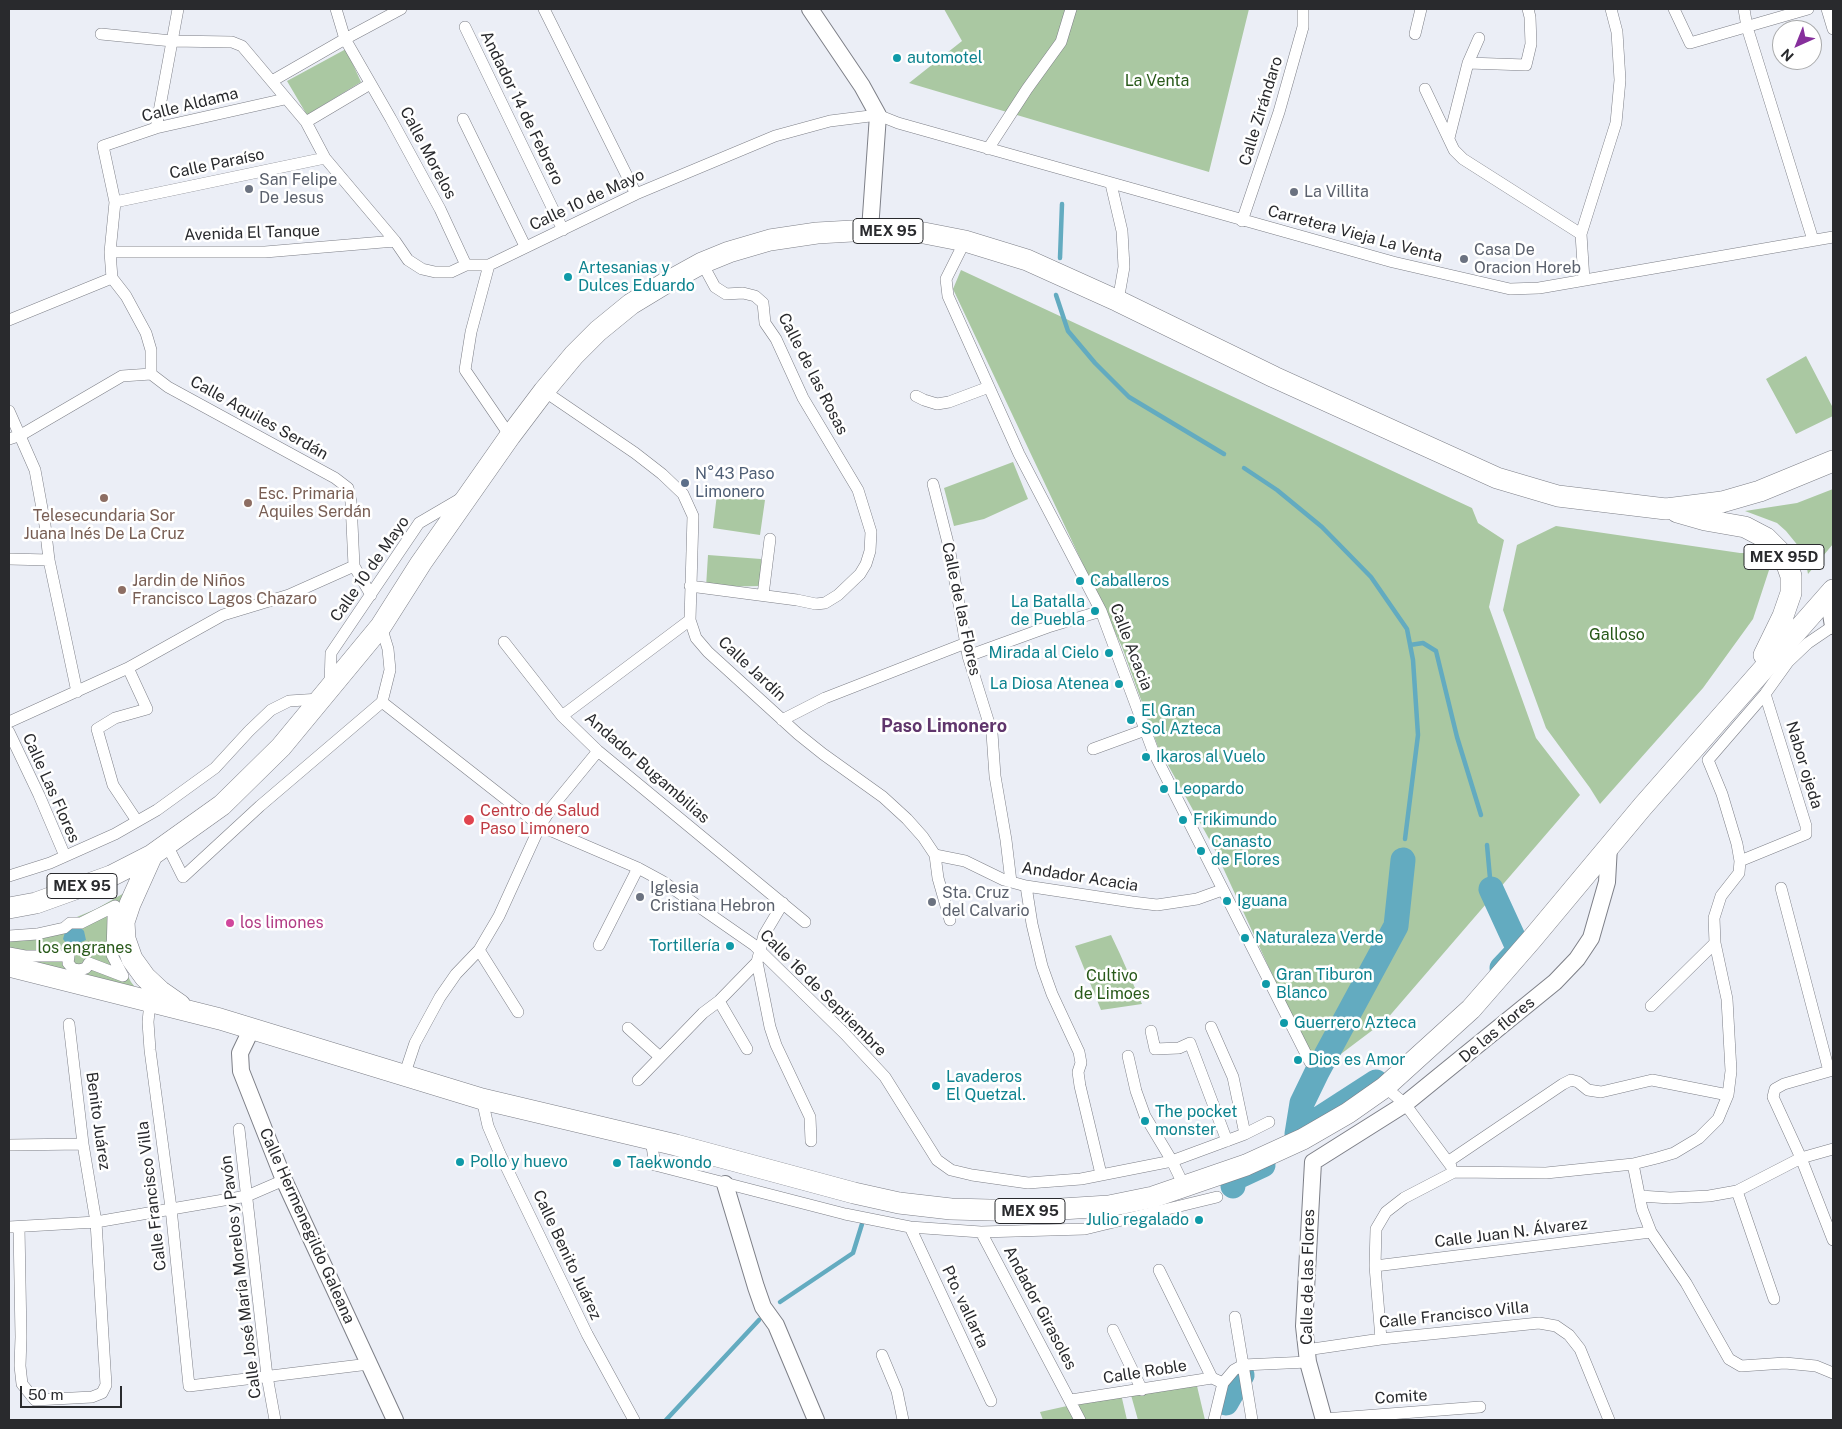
<!DOCTYPE html>
<meta charset="utf-8">
<style>
body{margin:0}
#map{position:relative;width:1842px;height:1429px;overflow:hidden;background:#ebeef6;font-family:"Public Sans",sans-serif}
canvas{display:block}
.frame{position:absolute;inset:0;border:10px solid #292a2d;pointer-events:none}
.north{position:absolute;left:1772px;top:20px;width:50px;height:50px;box-sizing:border-box;background:#fff;border:1px solid #a9aaab;border-radius:50%;rotate:224deg;font-size:14px;font-weight:700;line-height:20px;text-align:center;color:#292a2d}
.north::after{content:'';display:block;margin:auto;width:18px;height:22px;background:#862f9c;clip-path:polygon(50% 0,100% 100%,50% 72%,0 100%)}
.scale{position:absolute;left:20px;top:1386px;width:102px;height:22px;box-sizing:border-box;border:2px solid #292a2d;border-top:0;padding-left:6px;font-size:15px;line-height:18px;white-space:nowrap;color:#292a2d;-webkit-text-stroke:4px #fff;paint-order:stroke}
</style>
<div id="map">
<canvas width="1842" height="1429"></canvas>
<div class="frame"></div>
<div class="north">N</div>
<div class="scale">50 m</div>
</div>
<script>
const ctx = document.querySelector('canvas').getContext('2d');
ctx.lineJoin = 'round';
function fillPath(path, color) { ctx.fillStyle = color; ctx.fill(path, 'evenodd'); }
const toPath = rows => new Path2D(rows.map(r => 'M' + r).join(''));
function stroke(path, color, width, dash) { ctx.strokeStyle = color; ctx.lineWidth = width; ctx.lineCap = dash ? 'butt' : 'round'; ctx.setLineDash(dash || []); ctx.stroke(path); }
function write(font, color, halo, rows, align = 'center') {
  ctx.font = font + ' "Public Sans",sans-serif'; ctx.lineWidth = 5; ctx.setLineDash([]); ctx.textBaseline = 'middle'; ctx.strokeStyle = halo; ctx.fillStyle = color; for (const [text, x, y, turn = 0] of rows) {
    ctx.save(); ctx.translate(x, y); ctx.rotate((+turn || 0) * Math.PI / 180); ctx.textAlign = isNaN(turn) ? turn : align; if (halo) ctx.strokeText(text, 0, 0); ctx.fillText(text, 0, 0); ctx.restore();
  }
}
fillPath(toPath([
 [944,9,1249,9,1209,172,909,83,962,41],
 [346,49,361,82,307,115,287,81],
 [961,270,1472,508,1478,523,1504,540,1489,607,1536,738,1580,795,1386,1020,1317,1072,1213,846,1158,747,1122,647,953,289],
 [1806,356,1833,408,1833,416,1796,434,1766,379],
 [1013,462,1028,499,984,519,954,526,944,488],
 [1833,489,1833,544,1808,574,1804,553,1786,531,1777,523,1745,511,1797,503],
 [717,494,765,500,760,535,713,528],
 [1556,526,1740,553,1762,553,1770,567,1753,619,1703,688,1600,804,1590,788,1546,728,1503,610,1517,545],
 [708,555,761,559,761,586,706,587],
 [133,888,118,921,117,956,131,982,142,996,20,961,9,948,9,944,15,934,65,922,96,909],
 [1111,935,1120,954,1142,1004,1101,1010,1075,946],
 [1197,1386,1205,1420,1138,1420,1131,1395],
 [1121,1394,1127,1420,1043,1420,1040,1412]
]), '#aac8a2');
fillPath(toPath([
 [80,927,84,931,86,940,81,942,77,948,69,947,63,939,65,932,67,929]
]), '#63abc0');
stroke(toPath([
 [1060,258,1062,204],
 [1056,295,1068,331,1095,363,1129,397,1224,454],
 [1244,468,1277,490,1322,527,1371,577,1407,629,1413,660,1418,735,1405,839],
 [1410,645,1423,643,1436,651,1457,737,1481,815],
 [1487,845,1491,889],
 [780,1302,853,1253,862,1224],
 [666,1420,759,1320]
]), '#63abc0', 4.5);
stroke(toPath([
 [1491,889,1519,950,1502,968],
 [1311,1124,1376,1082],
 [1297,1134,1302,1103,1317,1072,1396,926,1403,860],
 [1233,1186,1233,1179,1263,1165],
 [1226,1403,1242,1375]
]), '#63abc0', 25);
const street = toPath([
 [336,9,345,39,391,119,440,209,466,265,489,265],
 [544,9,636,194],
 [1674,9,1690,43,1808,9],
 [1744,9,1747,27,1813,240],
 [1827,9,1833,29],
 [465,27,563,230],
 [101,34,172,41,232,42,242,46,306,122,325,158,395,241,408,260,422,269,435,272,451,272,466,265],
 [1415,34,1421,9],
 [1468,63,1526,65,1531,44,1530,17,1528,9],
 [272,81,345,39,401,9],
 [1425,89,1454,150,1463,159,1581,234],
 [463,119,525,246],
 [306,122,370,84],
 [156,128,178,9],
 [1449,138,1468,63,1479,38],
 [988,149,1027,89,1061,42,1071,9],
 [1111,184,1122,231,1124,267,1118,301],
 [115,202,325,158],
 [1242,221,1279,112,1303,27,1303,9],
 [965,241,946,279,948,296,1019,454,1101,611,1153,751,1310,1062],
 [110,252,265,252,395,241],
 [112,278,110,252,115,202,103,146,156,128,285,99],
 [112,278,126,296,146,333,151,350,151,374],
 [1584,280,1581,234,1616,123,1620,80,1617,32,1611,9],
 [9,320,112,278],
 [151,374,168,387,335,478,348,488,351,502,354,566,371,595],
 [544,391,635,453,662,474,683,494,693,516,690,620,696,638,708,652,798,734,823,754,883,797,907,819,923,837,935,855,938,878,950,920],
 [916,396,924,400,937,404,949,402,989,387],
 [9,411,35,470,45,525,49,560,77,692],
 [510,436,465,370,471,332,489,265,636,194,775,136,830,121,878,115,898,123,1393,262,1510,289,1539,288,1833,237],
 [9,439,21,435,122,376,151,374],
 [933,484,949,547,968,656,992,733,995,776,1006,840,1011,882],
 [9,559,49,560],
 [690,586,797,600,816,604,825,603,838,595,860,574,866,564,870,551,871,532,858,490,803,398,776,339,765,323,763,303,755,296,743,293,726,294,715,287,702,263],
 [763,595,770,539],
 [381,626,388,649,390,670,382,702],
 [504,642,562,716,598,751,805,922],
 [968,656,1048,627,1101,611],
 [128,668,147,709,115,718,97,729,113,785,137,821],
 [330,686,331,653,419,523,460,499],
 [382,702,540,826,638,868,662,881,754,945,845,1034,885,1077,937,1160,951,1170,972,1175,1028,1183,1081,1179,1172,1161,1245,1134,1269,1122],
 [562,716,690,620],
 [782,720,825,698,966,643],
 [9,722,128,668,223,615,289,595,354,566],
 [9,732,39,795,65,856],
 [1093,749,1145,730],
 [167,845,183,877,260,806,382,702],
 [935,855,965,861,1004,880,1026,886,1132,902,1157,905,1197,899,1222,890],
 [1740,861,1806,834,1806,826,1765,694],
 [9,876,50,863,115,834,157,810,215,768,249,731,271,710,289,701,320,699],
 [1026,886,1032,924,1042,966,1052,994,1079,1052,1081,1063,1078,1072,1080,1086,1101,1174],
 [1781,888,1829,1071],
 [9,936,37,934,64,928,70,923,81,923,115,906],
 [599,945,638,868],
 [479,950,518,1012],
 [9,953,25,956,69,956,68,963,73,969,80,970,86,968,89,963,123,976,112,955,113,917,115,906],
 [757,962,770,1027,776,1045,810,1117,811,1141],
 [719,1001,747,1049],
 [150,1002,148,1022,150,1050,171,1208,189,1386,369,1364],
 [1651,1006,1715,943],
 [1211,1027,1233,1077,1245,1134],
 [628,1028,660,1057],
 [1151,1031,1155,1049,1179,1048,1190,1043,1227,1141],
 [1128,1056,1136,1091,1145,1116,1172,1161,1185,1188],
 [1833,1070,1784,1084,1775,1089,1773,1097,1801,1158,1833,1240],
 [404,1076,415,1043,440,997,456,974,479,950,499,916,540,826,552,807,598,751],
 [638,1080,703,1013,719,1001,757,962,764,935,783,903],
 [1385,1087,1405,1104,1451,1166],
 [482,1099,488,1126,500,1154,587,1334,634,1420],
 [239,1129,267,1376,275,1420],
 [651,1140,655,1165,845,1214,910,1227,981,1232,1085,1229,1217,1197],
 [9,1145,83,1144],
 [1449,1161,1563,1084,1571,1080,1578,1082,1588,1090,1601,1092,1652,1080,1728,1095],
 [1633,1164,1642,1209,1651,1232,1686,1283,1729,1359,1741,1366,1785,1363,1816,1366,1833,1373],
 [1737,1191,1774,1299],
 [1640,1196,1670,1198,1709,1196,1737,1191,1801,1158,1833,1149],
 [9,1227,96,1222,247,1196,284,1180],
 [19,1227,21,1337,20,1366,22,1384,35,1400,92,1397,102,1393,106,1385,96,1222,83,1144,69,1024],
 [910,1227,991,1401],
 [981,1232,1080,1420],
 [1375,1266,1651,1232],
 [1159,1270,1212,1378],
 [1113,1330,1142,1390],
 [1381,1339,1375,1266,1376,1229,1386,1212,1404,1198,1454,1172,1546,1173,1633,1164,1657,1158,1674,1153,1699,1138,1718,1119,1728,1095,1731,1071,1727,999,1715,943,1714,918,1721,896,1739,873,1740,861,1737,844,1722,794,1708,760,1765,694,1788,662,1808,643,1833,626],
 [1306,1350,1381,1339,1539,1323,1556,1326,1569,1335,1580,1349,1609,1420],
 [882,1355,897,1391,903,1420],
 [1071,1400,1212,1378,1223,1383],
 [1324,1419,1480,1407],
 [1214,1420,1223,1383,1234,1370,1243,1365,1235,1317],
 [1252,1420,1243,1365,1308,1362]
]);
const secondary = toPath([
 [810,9,862,86,878,115,870,230],
 [1828,596,1833,626],
 [251,1030,240,1053,241,1071,284,1180,395,1420],
 [725,1184,756,1287,763,1307,776,1325,816,1420],
 [1324,1420,1308,1362,1304,1326,1313,1162,1405,1104,1555,982,1577,959,1591,938,1607,882,1609,846]
]);
const highway = toPath([
 [1677,512,1705,520,1745,527,1766,538,1784,556,1791,576,1791,593,1783,616,1764,655],
 [152,855,130,904,124,922,125,939,132,959,145,977,160,991,180,1005],
 [9,908,36,903,111,876,152,855,222,805,281,747,381,626,421,563,510,436,544,391,574,355,598,331,631,304,664,284,702,263,729,252,770,240,817,233,870,230,924,233,965,241,1027,260,1118,301,1274,377,1497,478,1558,496,1666,509,1722,502,1760,491,1833,461],
 [9,966,220,1019,482,1099,676,1145,854,1193,899,1203,951,1209,1029,1211,1109,1206,1153,1197,1246,1165,1303,1139,1348,1113,1385,1087,1471,1009,1532,939,1643,806,1833,590]
]);
stroke(street, '#7d7f87', 12);
stroke(secondary, '#7d7f87', 18);
stroke(highway, '#7d7f87', 22);
stroke(street, '#fff', 11);
stroke(secondary, '#fff', 16);
stroke(highway, '#fff', 21);
for (const [x, y, r, color] of [
 [897,58,5,"#0f9aa8"],
 [249,189,5,"#6b7280"],
 [1294,192,5,"#6b7280"],
 [1464,259,5,"#6b7280"],
 [568,277,5,"#0f9aa8"],
 [685,483,5,"#5c6f8a"],
 [104,498,5,"#8d6e63"],
 [248,503,5,"#8d6e63"],
 [1080,581,5,"#0f9aa8"],
 [122,590,5,"#8d6e63"],
 [1095,611,5,"#0f9aa8"],
 [1109,653,5,"#0f9aa8"],
 [1119,684,5,"#0f9aa8"],
 [1131,720,5,"#0f9aa8"],
 [1146,757,5,"#0f9aa8"],
 [1164,789,5,"#0f9aa8"],
 [469,820,6,"#e0444e"],
 [1183,820,5,"#0f9aa8"],
 [1201,851,5,"#0f9aa8"],
 [640,897,5,"#6b7280"],
 [1227,901,5,"#0f9aa8"],
 [932,902,5,"#6b7280"],
 [230,923,5,"#d1479c"],
 [1245,938,5,"#0f9aa8"],
 [730,946,5,"#0f9aa8"],
 [1266,984,5,"#0f9aa8"],
 [1284,1023,5,"#0f9aa8"],
 [1298,1060,5,"#0f9aa8"],
 [936,1086,5,"#0f9aa8"],
 [1145,1121,5,"#0f9aa8"],
 [460,1162,5,"#0f9aa8"],
 [617,1163,5,"#0f9aa8"],
 [1199,1220,5,"#0f9aa8"]
]) { const dot = new Path2D(); dot.arc(x, y, r, 0, 2 * Math.PI); ctx.fillStyle = color; ctx.fill(dot); stroke(dot, '#fff', 2); }
for (const [x, y, w] of [
 [888,231,70],
 [1784,557,80],
 [82,886,70],
 [1030,1211,70]
]) { const box = new Path2D(); box.roundRect(x - w / 2, y - 12.5, w, 25, 4); ctx.fillStyle = '#fff'; ctx.fill(box); stroke(box, '#292a2d', 1); }
write('bold 15px', '#292a2d', null, [
 ["MEX 95",888,231],
 ["MEX 95D",1784,557],
 ["MEX 95",82,886],
 ["MEX 95",1030,1211]
]);
write('16px', '#0d838f', '#fff', [
 ["automotel",907,58],
 ["Artesanias y",578,268],
 ["Dulces Eduardo",578,286],
 ["Caballeros",1090,581],
 ["La Batalla",1085,602,"right"],
 ["de Puebla",1085,620,"right"],
 ["Mirada al Cielo",1099,653,"right"],
 ["La Diosa Atenea",1109,684,"right"],
 ["El Gran",1141,711],
 ["Sol Azteca",1141,729],
 ["Ikaros al Vuelo",1156,757],
 ["Leopardo",1174,789],
 ["Frikimundo",1193,820],
 ["Canasto",1211,842],
 ["de Flores",1211,860],
 ["Iguana",1237,901],
 ["Naturaleza Verde",1255,938],
 ["Tortillería",720,946,"right"],
 ["Gran Tiburon",1276,975],
 ["Blanco",1276,993],
 ["Guerrero Azteca",1294,1023],
 ["Dios es Amor",1308,1060],
 ["Lavaderos",946,1077],
 ["El Quetzal.",946,1095],
 ["The pocket",1155,1112],
 ["monster",1155,1130],
 ["Pollo y huevo",470,1162],
 ["Taekwondo",627,1163],
 ["Julio regalado",1189,1220,"right"]
], 'left');
write('16px', '#285919', '#fff', [
 ["La Venta",1157,81],
 ["Galloso",1617,635],
 ["los engranes",85,948],
 ["Cultivo",1112,976],
 ["de Limoes",1112,994]
]);
write('16px', '#292a2d', '#fff', [
 ["Calle Aldama",190,105,-14],
 ["Andador 14 de Febrero",522,108,64],
 ["Calle Zirándaro",1261,111,-73],
 ["Calle Morelos",428,153,62],
 ["Calle Paraíso",217,164,-12],
 ["Calle 10 de Mayo",587,200,-25],
 ["Avenida El Tanque",252,233,-2],
 ["Carretera Vieja La Venta",1355,234,15],
 ["Calle de las Rosas",813,374,63],
 ["Calle Aquiles Serdán",259,418,29],
 ["Calle 10 de Mayo",370,569,-55],
 ["Calle de las Flores",961,609,78],
 ["Calle Acacia",1131,647,69],
 ["Calle Jardín",752,669,43],
 ["Nabor ojeda",1804,765,73],
 ["Andador Bugambilias",647,768,41],
 ["Calle Las Flores",51,788,66],
 ["Andador Acacia",1080,877,9],
 ["Calle 16 de Septiembre",823,993,45],
 ["De las flores",1497,1030,-40],
 ["Benito Juárez",98,1121,82],
 ["Calle Francisco Villa",152,1196,-97],
 ["Calle Hermenegildo Galeana",307,1226,66],
 ["Calle Juan N. Álvarez",1511,1233,-7],
 ["Calle Benito Juárez",567,1255,65],
 ["Calle José María Morelos y Pavón",241,1277,-97],
 ["Calle de las Flores",1308,1277,-89],
 ["Pto. vallarta",965,1307,65],
 ["Andador Girasoles",1040,1308,62],
 ["Calle Francisco Villa",1454,1315,-6],
 ["Calle Roble",1145,1372,-9],
 ["Comite",1401,1397,-4]
]);
write('16px', '#5b616d', '#fff', [
 ["San Felipe",259,180],
 ["De Jesus",259,198],
 ["La Villita",1304,192],
 ["Casa De",1474,250],
 ["Oracion Horeb",1474,268],
 ["Iglesia",650,888],
 ["Cristiana Hebron",650,906],
 ["Sta. Cruz",942,893],
 ["del Calvario",942,911]
], 'left');
write('16px', '#4e5e75', '#fff', [
 ["N°43 Paso",695,474],
 ["Limonero",695,492]
], 'left');
write('16px', '#785e54', '#fff', [
 ["Esc. Primaria",258,494],
 ["Aquiles Serdán",258,512],
 ["Telesecundaria Sor",104,516,"center"],
 ["Juana Inés De La Cruz",104,534,"center"],
 ["Jardin de Niños",132,581],
 ["Francisco Lagos Chazaro",132,599]
], 'left');
write('16px', '#be3a42', '#fff', [
 ["Centro de Salud",480,811],
 ["Paso Limonero",480,829]
], 'left');
write('16px', '#b23c85', '#fff', [
 ["los limones",240,923]
], 'left');
write('bold 18px', '#60366c', '#fff', [
 ["Paso Limonero",944,726]
]);
</script>
